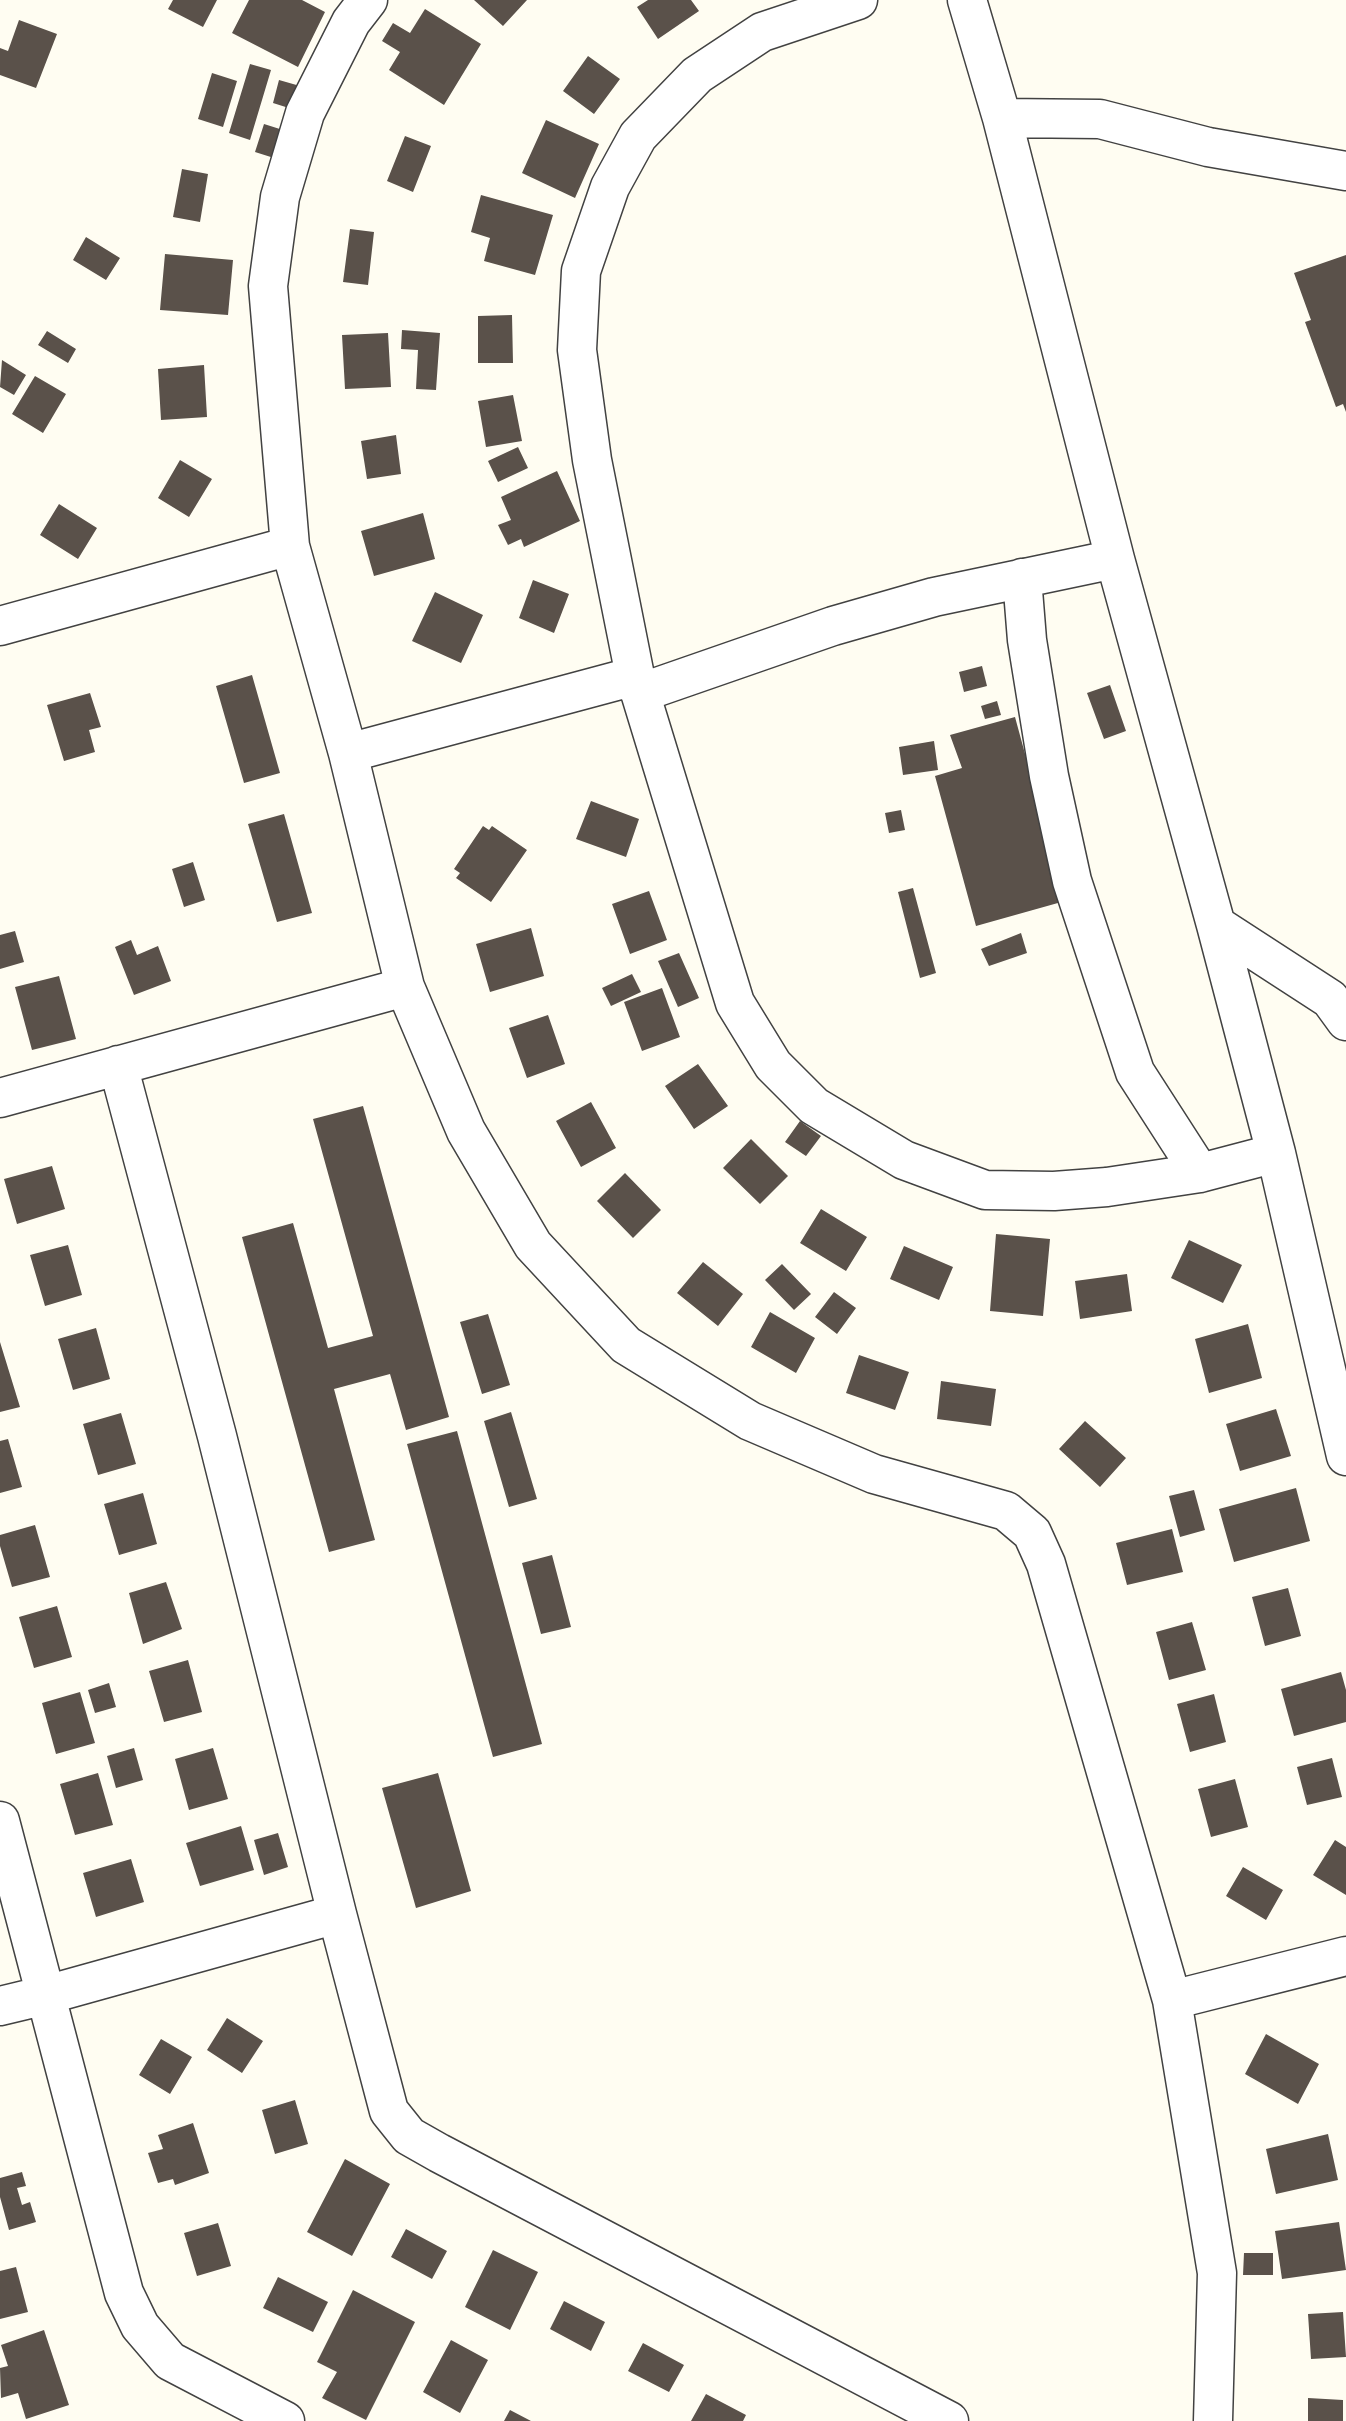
<!DOCTYPE html>
<style>
body{margin:0}
canvas{display:block;background:#fffdf2}
</style>
<canvas width="1346" height="2421"></canvas>
<script>
const ctx = document.querySelector('canvas').getContext('2d');
ctx.lineJoin = 'round';
function fillPath(path, color) { ctx.fillStyle = color; ctx.fill(path, 'evenodd'); }
const toPath = rows => new Path2D(rows.map(r => 'M' + r).join(''));
function stroke(path, color, width, dash) { ctx.strokeStyle = color; ctx.lineWidth = width; ctx.lineCap = dash ? 'butt' : 'round'; ctx.setLineDash(dash || []); ctx.stroke(path); }
fillPath(toPath([
 [173,0,217,0,203,27,168,9],
 [249,0,302,0,325,12,298,67,232,33],
 [474,0,527,0,503,26],
 [648,0,691,0,699,11,658,39,637,7],
 [425,9,481,44,444,105,389,70,400,52,382,41,393,23,410,33],
 [19,20,57,34,36,88,0,75,0,48,8,51],
 [588,56,620,79,594,114,563,91],
 [250,64,271,70,250,140,229,133],
 [212,73,237,81,223,127,198,119],
 [279,80,300,86,292,109,273,103],
 [546,120,599,144,575,198,522,173],
 [264,124,283,130,274,158,255,152],
 [405,136,431,146,413,192,387,181],
 [182,169,208,174,200,222,173,217],
 [481,195,553,215,535,275,484,261,490,238,471,232],
 [350,229,374,232,368,285,343,282],
 [86,237,120,258,106,280,73,260],
 [165,254,233,260,228,315,160,310],
 [1346,255,1346,412,1343,404,1336,407,1305,322,1311,320,1294,273],
 [512,315,513,363,478,363,478,316],
 [402,330,440,333,436,390,416,389,418,350,401,349],
 [47,331,76,349,68,363,38,345],
 [388,333,391,387,345,389,342,335],
 [2,360,26,375,14,395,0,387],
 [204,365,207,417,161,420,158,369],
 [35,376,66,394,43,433,12,414],
 [513,395,522,441,486,447,478,401],
 [396,435,401,474,367,479,361,441],
 [518,447,528,468,498,482,488,461],
 [180,460,212,479,189,517,158,498],
 [557,471,580,521,524,547,521,539,508,545,498,525,511,520,501,497],
 [59,504,97,528,78,559,40,535],
 [423,513,435,559,374,576,361,531],
 [533,580,569,594,554,633,519,618],
 [435,592,483,615,461,663,412,641],
 [982,666,987,686,964,692,959,672],
 [252,675,280,773,244,783,216,686],
 [1110,685,1126,731,1104,739,1087,693],
 [90,693,101,727,89,730,95,752,64,761,47,705],
 [997,701,1001,715,985,719,981,706],
 [1015,717,1065,901,976,926,935,776,962,768,950,735],
 [934,741,938,770,903,775,899,747],
 [591,801,639,819,626,857,576,839],
 [901,810,905,830,889,833,885,813],
 [284,814,312,913,277,922,248,824],
 [483,826,489,830,492,826,527,850,491,902,456,878,460,873,454,869],
 [193,862,205,900,184,907,172,869],
 [913,888,936,973,920,978,898,892],
 [649,891,667,940,630,954,612,904],
 [531,928,544,976,490,992,476,944],
 [15,931,24,962,0,969,0,935],
 [1021,933,1027,953,989,966,981,949],
 [131,940,137,955,158,946,171,981,134,995,115,947],
 [679,953,699,998,678,1007,658,961],
 [632,974,641,992,611,1006,602,988],
 [59,976,76,1039,32,1050,15,987],
 [662,988,680,1037,642,1051,624,1002],
 [548,1015,565,1064,527,1078,509,1028],
 [698,1064,728,1106,694,1129,665,1086],
 [591,1102,616,1148,581,1167,556,1121],
 [363,1106,449,1417,406,1430,390,1374,334,1389,375,1540,329,1552,242,1237,293,1223,328,1348,373,1336,313,1119],
 [800,1121,821,1136,806,1156,785,1142],
 [751,1139,788,1176,760,1204,723,1168],
 [52,1166,65,1209,17,1224,4,1179],
 [625,1173,661,1210,633,1238,597,1201],
 [821,1209,867,1237,846,1271,800,1243],
 [996,1234,1050,1239,1043,1316,990,1311],
 [1189,1240,1242,1265,1223,1303,1171,1278],
 [68,1245,82,1295,45,1306,30,1255],
 [904,1246,953,1267,939,1300,890,1279],
 [703,1262,743,1294,718,1326,677,1293],
 [782,1264,811,1294,794,1310,765,1280],
 [1127,1274,1132,1311,1080,1319,1075,1281],
 [834,1292,856,1308,837,1334,815,1317],
 [770,1312,815,1338,796,1373,751,1347],
 [488,1314,510,1385,482,1394,460,1322],
 [1248,1324,1262,1378,1209,1393,1195,1339],
 [96,1328,110,1379,73,1390,58,1339],
 [0,1342,20,1407,0,1412],
 [859,1355,909,1372,895,1410,846,1393],
 [941,1381,996,1389,991,1426,937,1419],
 [1276,1409,1291,1456,1240,1471,1226,1424],
 [511,1412,537,1499,509,1507,484,1421],
 [121,1413,136,1464,98,1475,83,1424],
 [1085,1421,1126,1458,1100,1487,1059,1449],
 [457,1431,542,1744,493,1757,407,1444],
 [8,1439,22,1487,0,1493,0,1441],
 [1296,1488,1310,1541,1234,1562,1219,1509],
 [1194,1490,1205,1530,1180,1537,1169,1496],
 [143,1493,157,1544,119,1555,104,1504],
 [35,1525,50,1577,12,1587,0,1546,0,1535],
 [1172,1529,1183,1572,1127,1585,1116,1543],
 [552,1555,571,1627,541,1634,522,1563],
 [166,1582,182,1629,143,1644,129,1593],
 [1288,1588,1301,1636,1265,1646,1252,1597],
 [57,1606,72,1657,34,1668,19,1617],
 [1192,1622,1206,1670,1169,1680,1156,1632],
 [188,1660,202,1712,164,1722,149,1671],
 [1341,1672,1346,1690,1346,1722,1294,1736,1281,1689],
 [109,1683,116,1707,95,1713,88,1690],
 [80,1692,95,1743,56,1754,42,1703],
 [1214,1694,1226,1742,1190,1752,1177,1704],
 [134,1748,143,1780,116,1788,107,1756],
 [213,1748,228,1799,189,1810,175,1759],
 [1332,1758,1342,1797,1307,1805,1297,1767],
 [98,1773,113,1825,75,1835,60,1784],
 [438,1773,471,1891,416,1908,382,1788],
 [1235,1779,1248,1827,1211,1837,1198,1789],
 [241,1826,254,1870,200,1886,186,1843],
 [278,1833,288,1867,264,1875,254,1840],
 [1335,1840,1346,1847,1346,1895,1313,1875],
 [131,1859,144,1902,96,1917,83,1873],
 [1243,1867,1283,1890,1266,1920,1226,1896],
 [227,2018,263,2041,242,2073,207,2050],
 [1266,2034,1319,2064,1298,2104,1245,2074],
 [161,2039,192,2057,170,2094,139,2075],
 [295,2100,308,2144,275,2154,262,2110],
 [193,2123,209,2173,175,2185,173,2179,158,2183,148,2153,163,2149,158,2135],
 [1328,2134,1338,2180,1276,2194,1266,2149],
 [345,2159,390,2184,352,2256,307,2232],
 [22,2172,26,2186,17,2188,22,2205,30,2202,36,2222,9,2230,0,2197,0,2178],
 [1339,2222,1346,2270,1282,2279,1275,2231],
 [218,2223,231,2266,197,2276,184,2233],
 [406,2229,447,2251,432,2279,391,2257],
 [493,2250,538,2272,510,2330,465,2307],
 [1244,2253,1273,2253,1273,2275,1243,2275],
 [16,2267,28,2312,0,2319,0,2271],
 [278,2277,328,2302,313,2332,263,2308],
 [353,2290,415,2322,366,2420,322,2398,337,2372,317,2362],
 [564,2301,605,2322,591,2351,550,2329],
 [1343,2312,1346,2357,1311,2359,1308,2314],
 [44,2330,69,2405,26,2419,18,2393,1,2398,0,2368,8,2366,1,2345],
 [451,2340,488,2360,460,2413,423,2392],
 [643,2343,684,2365,669,2392,628,2371],
 [706,2394,746,2415,743,2421,691,2421],
 [1308,2398,1343,2400,1343,2421,1308,2421],
 [510,2410,531,2421,504,2421]
]), '#5a514a');
const minor = toPath([
 [368,0,351,22,305,113,280,197,268,286,290,546,348,753,405,987,466,1131,533,1245,626,1345,750,1421,874,1474,1006,1511,1032,1533,1046,1564,1172,2000,1217,2273,1213,2421],
 [858,0,762,32,697,75,638,136,610,187,581,271,577,350,592,460,635,676,735,1003,773,1065,814,1106,904,1160,985,1190,1054,1191,1107,1187,1200,1173,1276,1153],
 [967,0,1002,118,1115,559,1216,925,1276,1153,1346,1456],
 [1002,118,1100,119,1208,147,1346,171],
 [1022,578,1027,640,1049,776,1072,881,1135,1072,1200,1173],
 [0,626,290,546],
 [640,693,833,626,934,597,1115,559],
 [348,753,635,676],
 [1216,925,1330,999,1346,1021],
 [118,1065,217,1436,337,1914,389,2111,409,2136,439,2153,949,2421],
 [0,1098,405,987],
 [0,1821,124,2293,140,2326,170,2361,285,2421],
 [1172,2000,1346,1956],
 [0,2006,46,1995,337,1914]
]);
stroke(minor, '#424242', 41);
stroke(minor, '#fff', 38);
</script>
